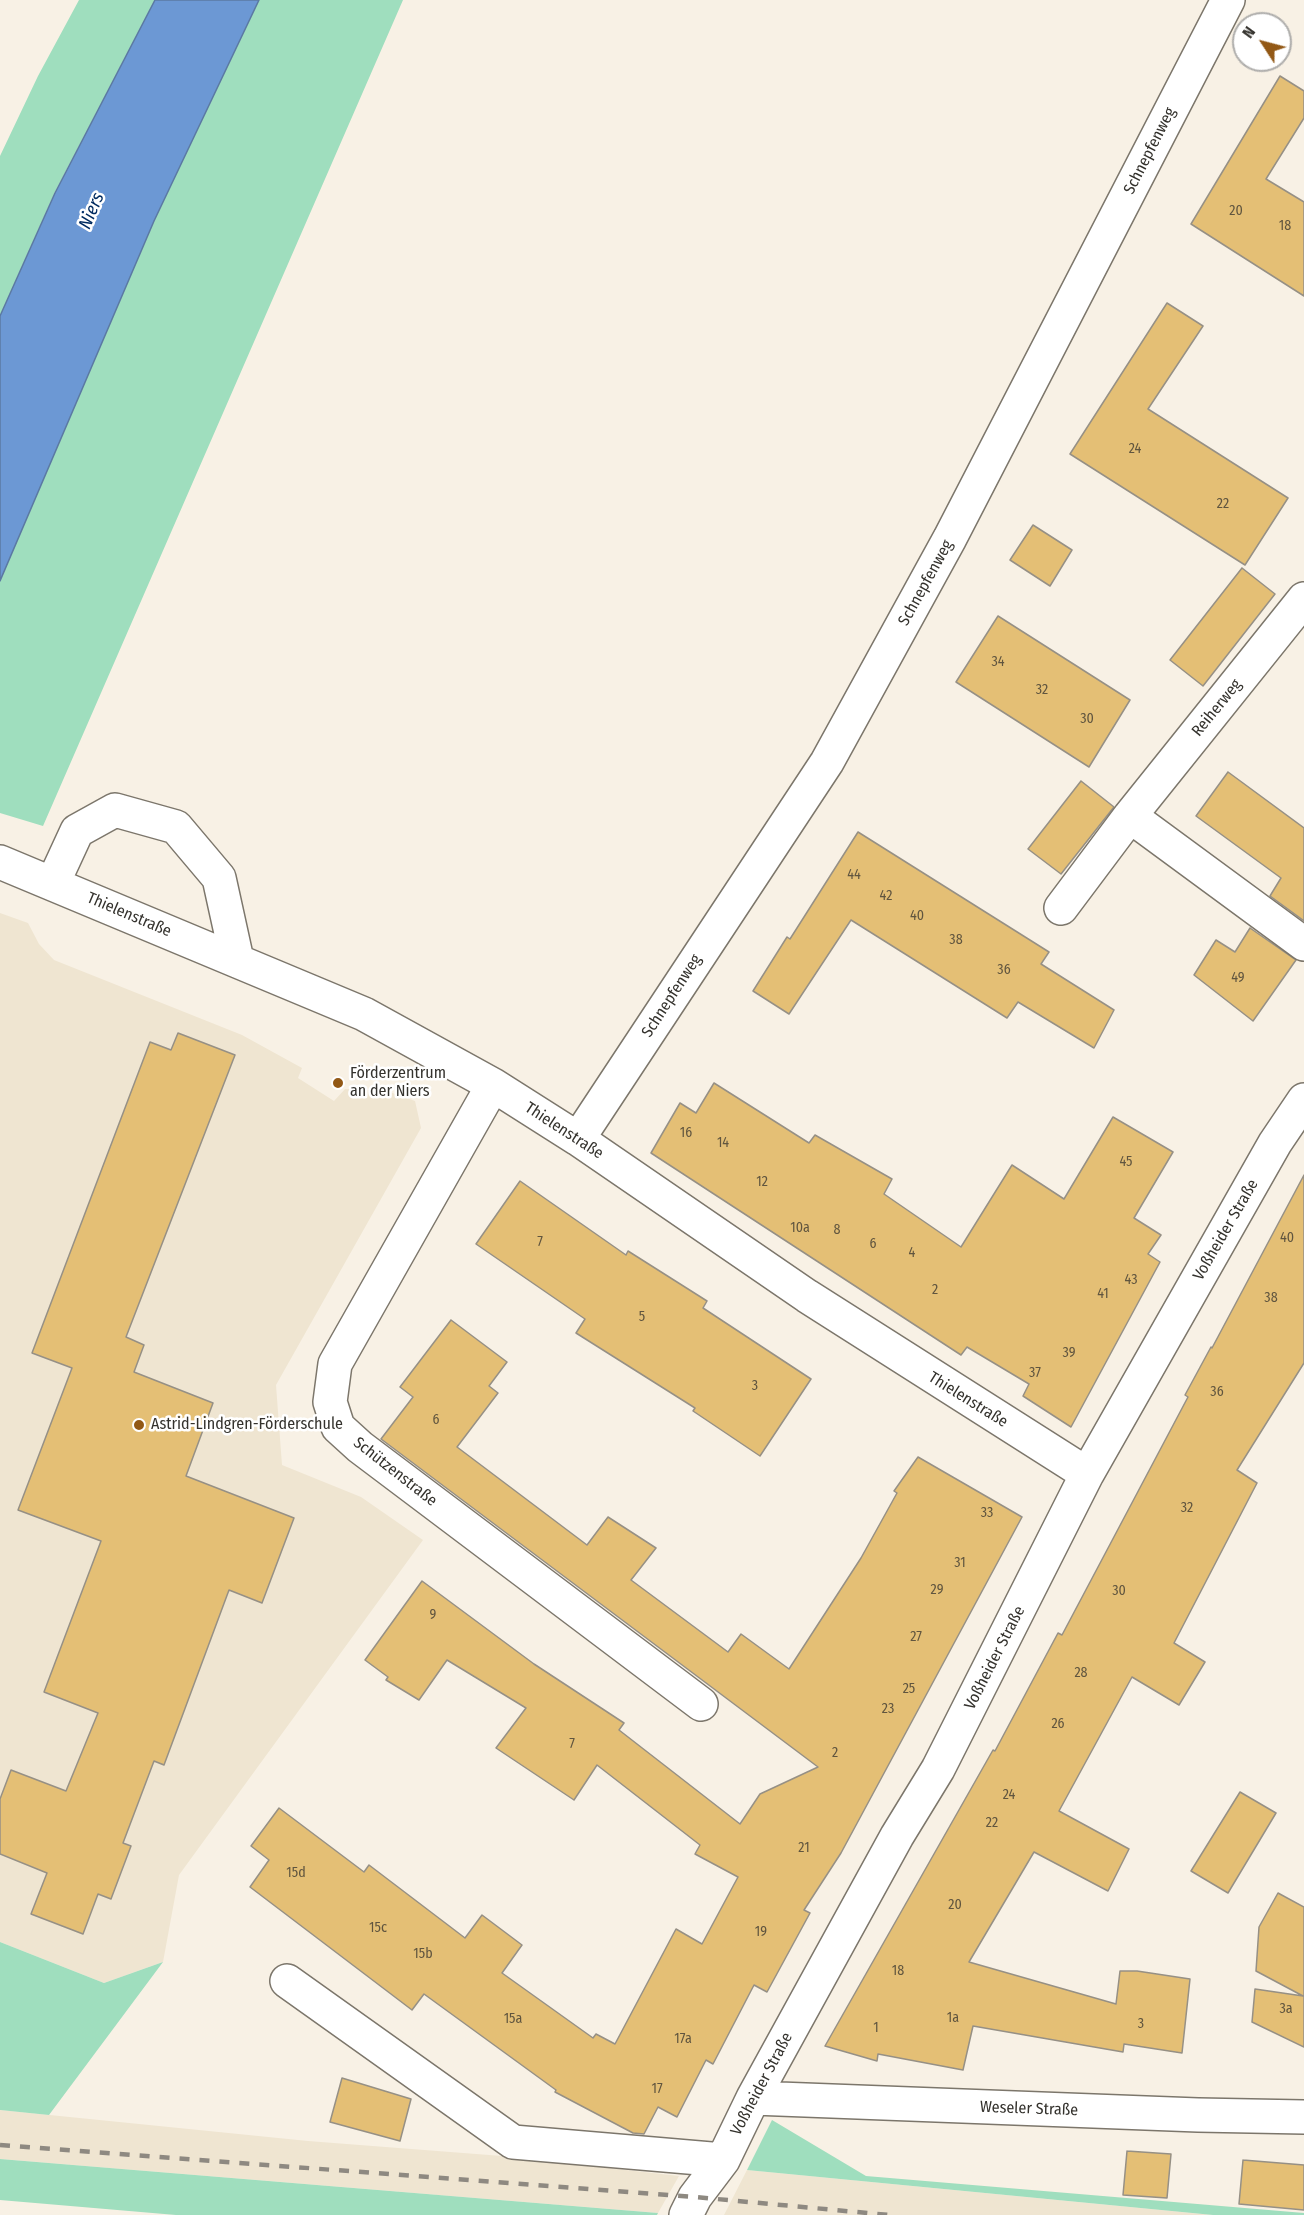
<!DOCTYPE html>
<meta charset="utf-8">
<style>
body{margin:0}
#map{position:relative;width:1304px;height:2215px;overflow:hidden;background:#f8f1e5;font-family:"Fira Sans Condensed",sans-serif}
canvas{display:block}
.north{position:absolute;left:1232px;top:12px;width:60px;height:60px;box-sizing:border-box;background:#fff;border:2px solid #aeadab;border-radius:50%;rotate:306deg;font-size:16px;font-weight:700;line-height:24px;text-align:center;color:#34322d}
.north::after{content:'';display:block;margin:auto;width:21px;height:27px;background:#925815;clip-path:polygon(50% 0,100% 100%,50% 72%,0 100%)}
</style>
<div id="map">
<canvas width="1304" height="2215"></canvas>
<div class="north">N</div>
</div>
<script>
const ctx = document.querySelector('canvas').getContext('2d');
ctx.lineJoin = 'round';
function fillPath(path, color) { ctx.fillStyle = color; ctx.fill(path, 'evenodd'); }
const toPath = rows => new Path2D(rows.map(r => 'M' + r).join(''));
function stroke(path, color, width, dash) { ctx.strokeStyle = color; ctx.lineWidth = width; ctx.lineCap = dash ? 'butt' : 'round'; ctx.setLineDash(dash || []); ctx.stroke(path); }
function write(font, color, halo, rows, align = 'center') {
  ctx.font = font + ' "Fira Sans Condensed",sans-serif'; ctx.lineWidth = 5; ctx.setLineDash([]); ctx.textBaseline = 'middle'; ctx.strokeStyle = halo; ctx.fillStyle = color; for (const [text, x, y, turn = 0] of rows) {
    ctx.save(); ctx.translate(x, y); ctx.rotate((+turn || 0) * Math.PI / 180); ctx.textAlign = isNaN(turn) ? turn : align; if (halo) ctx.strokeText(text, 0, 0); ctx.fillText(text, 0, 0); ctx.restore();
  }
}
fillPath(toPath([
 [0,913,28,923,39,944,54,960,242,1035,302,1068,298,1078,334,1101,345,1089,387,1091,415,1101,421,1128,276,1385,282,1465,361,1497,423,1540,179,1875,163,1962,104,1983,0,1942],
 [0,2110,308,2141,502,2156,679,2176,658,2213,0,2159],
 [747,2170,1213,2215,724,2215]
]), '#efe5d1');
fillPath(toPath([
 [79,0,155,0,55,192,0,316,0,156,38,76],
 [259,0,403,0,43,826,0,813,0,581,154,221],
 [0,1942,104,1983,163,1962,49,2115,0,2110],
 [772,2120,866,2176,1304,2213,1304,2215,1213,2215,747,2170],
 [0,2159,658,2213,657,2215,176,2215,0,2200]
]), '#9fdebe');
const water = toPath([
 [155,0,259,0,154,221,0,581,0,316,55,193,155,0]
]);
fillPath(water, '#6c98d4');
stroke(water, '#5b79a2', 1.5);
const building = toPath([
 [1280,76,1304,91,1304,118,1266,179,1304,202,1304,296,1191,224,1280,76],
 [1167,303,1203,326,1148,409,1288,498,1245,565,1070,454,1167,303],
 [1033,525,1072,550,1050,586,1010,560,1033,525],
 [1242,568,1275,594,1203,686,1170,660,1242,568],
 [998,616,1130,700,1089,767,956,682,998,616],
 [1228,772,1304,828,1304,921,1270,896,1281,878,1196,816,1228,772],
 [1081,781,1114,807,1061,874,1028,849,1081,781],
 [858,832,1049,952,1041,964,1114,1010,1094,1048,1018,1002,1007,1018,851,920,789,1014,753,991,787,937,790,939,858,832],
 [1250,928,1296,960,1253,1021,1194,975,1216,940,1235,952,1250,928],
 [178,1033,235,1055,126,1337,144,1345,134,1372,213,1403,186,1476,294,1518,262,1603,229,1590,164,1765,154,1761,123,1843,131,1846,111,1899,98,1894,83,1934,31,1914,47,1873,0,1854,0,1799,11,1770,66,1791,98,1713,44,1692,101,1541,18,1510,72,1368,32,1353,150,1042,171,1050,178,1033],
 [714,1083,809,1143,815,1135,892,1179,884,1194,961,1247,1012,1165,1064,1199,1113,1117,1173,1152,1134,1218,1161,1235,1148,1254,1160,1262,1071,1427,1023,1396,1029,1384,967,1347,961,1355,651,1153,680,1103,696,1113,714,1083],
 [1304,1175,1304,1363,1237,1470,1257,1483,1174,1643,1205,1662,1179,1705,1132,1677,1059,1811,1129,1849,1108,1891,1034,1852,969,1962,1116,2004,1120,1971,1137,1971,1190,1979,1182,2053,1124,2044,1123,2052,973,2026,963,2070,878,2054,877,2061,825,2046,993,1750,995,1751,1058,1633,1062,1635,1188,1397,1185,1395,1211,1347,1212,1348,1304,1175],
 [520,1181,626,1255,628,1251,707,1301,703,1308,811,1379,760,1456,693,1411,695,1408,576,1333,585,1319,476,1244,520,1181],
 [451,1320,507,1362,489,1386,498,1393,457,1447,587,1545,608,1517,656,1548,631,1580,728,1652,741,1634,789,1669,861,1558,897,1493,894,1491,918,1457,1022,1517,841,1853,804,1910,810,1913,767,1992,754,1985,713,2064,706,2060,677,2117,658,2107,644,2134,633,2133,555,2092,556,2090,424,1994,412,2010,250,1887,269,1860,251,1846,279,1808,364,1872,369,1865,465,1938,482,1915,522,1945,502,1973,593,2038,596,2034,615,2044,676,1929,702,1944,738,1877,695,1854,700,1845,597,1765,574,1800,496,1748,526,1708,447,1660,419,1700,386,1680,388,1677,365,1660,422,1581,534,1664,624,1723,619,1730,740,1824,760,1794,818,1767,381,1439,413,1397,400,1387,451,1320],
 [1240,1792,1276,1813,1228,1893,1191,1871,1240,1792],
 [1278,1893,1304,1907,1304,2047,1252,2022,1255,1989,1303,1996,1256,1971,1259,1927,1278,1893],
 [342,2078,411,2099,400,2141,330,2122,342,2078],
 [1127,2151,1171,2154,1167,2198,1123,2195,1127,2151],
 [1243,2160,1304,2165,1304,2210,1239,2204,1243,2160]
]);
fillPath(building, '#e4bf75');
stroke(building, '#969085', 1.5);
const minor = toPath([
 [1130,816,1304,944],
 [0,862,364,1014,493,1085,578,1139,807,1296,1087,1474],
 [53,883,77,831,115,810,176,827,219,878,237,960],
 [1061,908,1130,816,1304,599],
 [493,1085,335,1364,330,1402,338,1427,360,1447,701,1704],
 [578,1139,827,762,950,538,1228,0],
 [287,1981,513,2142,723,2160],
 [753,2098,1198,2115,1304,2117],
 [686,2215,695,2197,723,2160,753,2098,897,1836,938,1769,1087,1474,1275,1143,1304,1100]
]);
stroke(minor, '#7c766b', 36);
stroke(minor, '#fff', 33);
stroke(toPath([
 [0,2145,695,2197,889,2215]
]), '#8e8981', 4.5, [10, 10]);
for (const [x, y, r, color] of [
 [338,1083,6,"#925815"],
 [139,1425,6,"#925815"]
]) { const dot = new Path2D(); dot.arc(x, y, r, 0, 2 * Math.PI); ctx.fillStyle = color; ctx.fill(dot); stroke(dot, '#fff', 2); }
write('14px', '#60553f', null, [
 ["20",1236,211],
 ["18",1285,226],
 ["24",1135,449],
 ["22",1223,504],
 ["34",998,662],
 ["32",1042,690],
 ["30",1087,719],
 ["44",854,875],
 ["42",886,896],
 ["40",917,916],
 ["38",956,940],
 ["36",1004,970],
 ["49",1238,978],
 ["16",686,1133],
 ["14",723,1143],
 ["45",1126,1162],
 ["12",762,1182],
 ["10a",800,1228],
 ["8",837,1230],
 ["40",1287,1238],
 ["7",540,1242],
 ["6",873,1244],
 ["4",912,1253],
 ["43",1131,1280],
 ["2",935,1290],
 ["41",1103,1294],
 ["38",1271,1298],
 ["5",642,1317],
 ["39",1069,1353],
 ["37",1035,1373],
 ["3",755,1386],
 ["36",1217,1392],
 ["6",436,1420],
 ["32",1187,1508],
 ["33",987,1513],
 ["31",960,1563],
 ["29",937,1590],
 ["30",1119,1591],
 ["9",433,1615],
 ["27",916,1637],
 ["28",1081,1673],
 ["25",909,1689],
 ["23",888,1709],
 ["26",1058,1724],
 ["7",572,1744],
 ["2",835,1753],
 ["24",1009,1795],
 ["22",992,1823],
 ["21",804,1848],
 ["15d",296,1873],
 ["20",955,1905],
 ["15c",378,1928],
 ["19",761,1932],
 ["15b",423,1954],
 ["18",898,1971],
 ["3a",1286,2009],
 ["1a",953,2018],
 ["15a",513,2019],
 ["3",1141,2024],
 ["1",876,2028],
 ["17a",683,2039],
 ["17",657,2089]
]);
write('16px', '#34322d', '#fff', [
 ["Schnepfenweg",1150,151,-63],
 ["Schnepfenweg",926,583,-61],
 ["Reiherweg",1217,708,-51],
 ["Thielenstraße",129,915,23],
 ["Schnepfenweg",672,996,-57],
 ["Thielenstraße",564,1131,33],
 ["Voßheider Straße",1226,1230,-60],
 ["Thielenstraße",968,1400,32],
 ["Schützenstraße",395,1472,38],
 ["Voßheider Straße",995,1658,-63],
 ["Voßheider Straße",762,2084,-62],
 ["Weseler Straße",1029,2109,2]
]);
write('16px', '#34322d', '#fff', [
 ["Förderzentrum",350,1074],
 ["an der Niers",350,1092],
 ["Astrid-Lindgren-Förderschule",151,1425]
], 'left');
write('italic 18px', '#002b60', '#fff', [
 ["Niers",92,211,-67]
]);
</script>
